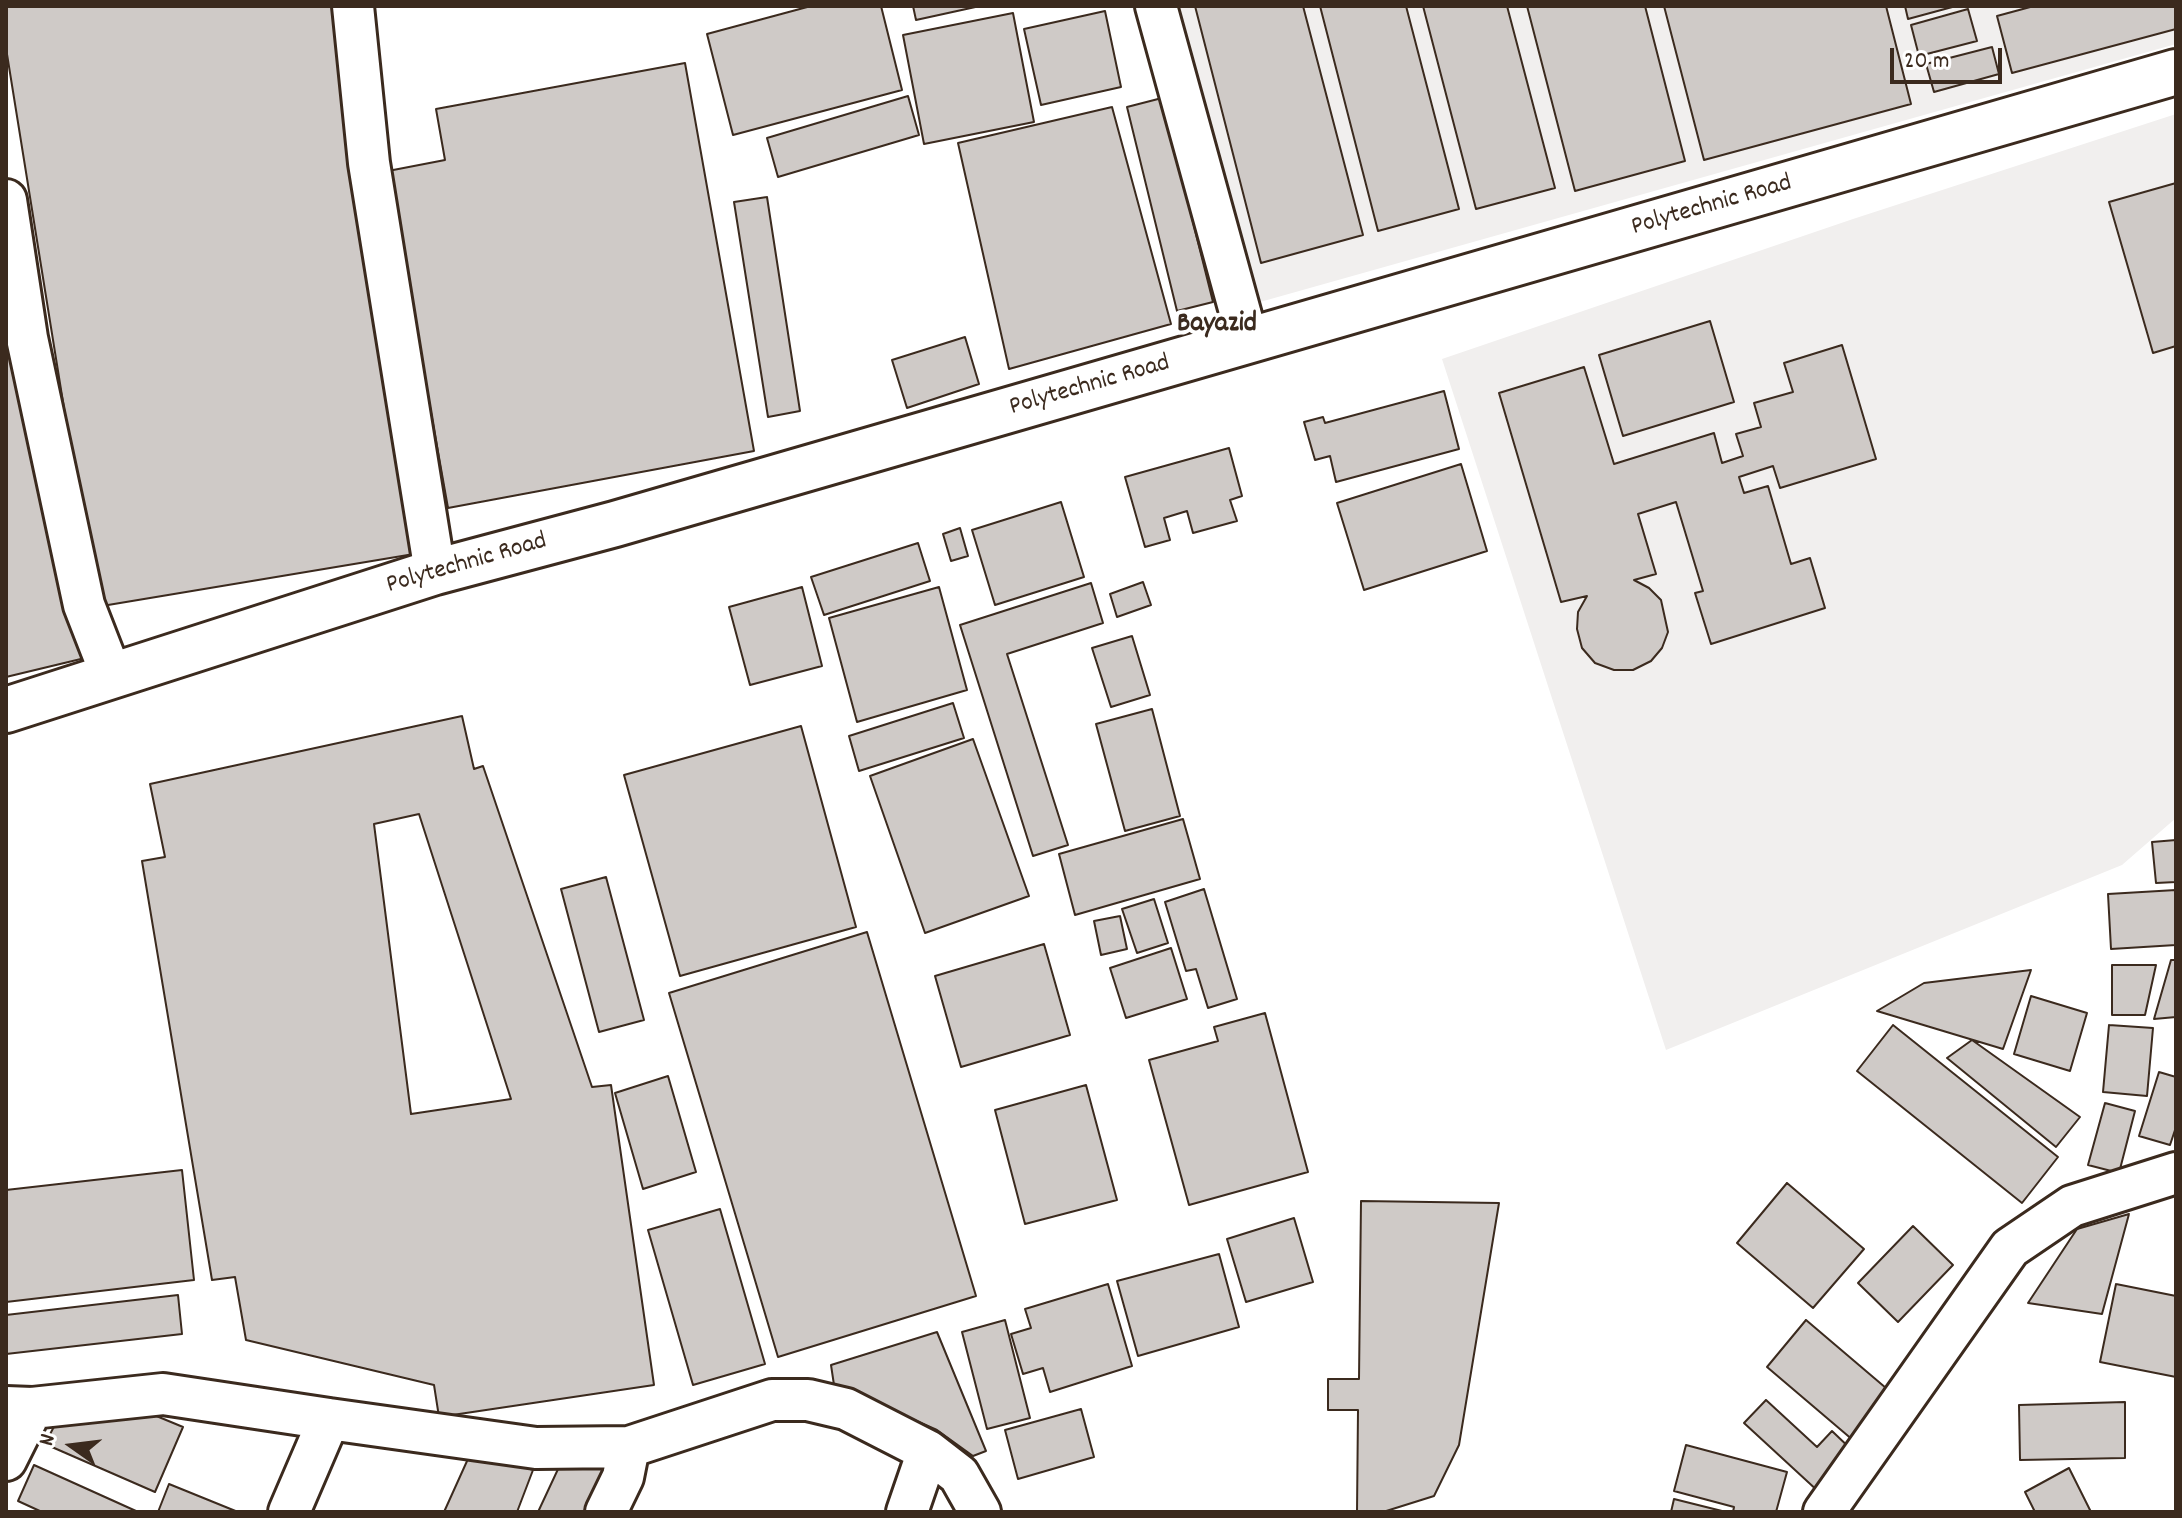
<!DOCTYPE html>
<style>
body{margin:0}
#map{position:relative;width:2182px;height:1518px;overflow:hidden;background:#fff;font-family:Dekko,sans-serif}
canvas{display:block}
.frame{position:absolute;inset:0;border:8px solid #3b2a1e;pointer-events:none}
.north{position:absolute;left:32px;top:1406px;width:80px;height:80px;-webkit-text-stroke:6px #fff;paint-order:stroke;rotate:284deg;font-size:22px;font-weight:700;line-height:32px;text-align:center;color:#3b2a1e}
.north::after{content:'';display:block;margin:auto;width:28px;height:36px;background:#3b2a1e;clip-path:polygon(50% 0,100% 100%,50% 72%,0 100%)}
.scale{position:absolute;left:1890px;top:48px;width:112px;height:36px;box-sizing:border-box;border:4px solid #3b2a1e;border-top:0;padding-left:10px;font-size:24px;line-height:28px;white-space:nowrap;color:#3b2a1e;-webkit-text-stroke:6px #fff;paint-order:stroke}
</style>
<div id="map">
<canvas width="2182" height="1518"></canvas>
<div class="frame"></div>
<div class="north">N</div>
<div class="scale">20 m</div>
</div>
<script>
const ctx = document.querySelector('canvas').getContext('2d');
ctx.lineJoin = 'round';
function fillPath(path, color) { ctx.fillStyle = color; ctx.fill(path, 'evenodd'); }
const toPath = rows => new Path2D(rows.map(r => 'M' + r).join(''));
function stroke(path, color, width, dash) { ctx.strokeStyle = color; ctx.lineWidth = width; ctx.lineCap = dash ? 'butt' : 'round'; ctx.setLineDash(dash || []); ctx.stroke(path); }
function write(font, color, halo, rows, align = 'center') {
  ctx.font = font + ' Dekko,sans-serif'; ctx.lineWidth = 8; ctx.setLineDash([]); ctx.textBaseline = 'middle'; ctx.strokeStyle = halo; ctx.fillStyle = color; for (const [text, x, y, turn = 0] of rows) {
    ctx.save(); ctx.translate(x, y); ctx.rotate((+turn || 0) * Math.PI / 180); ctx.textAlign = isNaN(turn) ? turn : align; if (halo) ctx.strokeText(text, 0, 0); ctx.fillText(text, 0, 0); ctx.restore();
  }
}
fillPath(toPath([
 [1176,6,2176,6,2176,44,1253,304],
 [2176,114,2176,818,2122,865,1666,1050,1442,359,1853,219]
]), '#f1efee');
const building = toPath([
 [6,6,332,6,420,553,96,607,6,48,6,6],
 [811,6,881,6,902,90,733,135,707,34,811,6],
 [913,6,980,6,916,20,913,6],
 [1195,6,1303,6,1363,235,1261,263,1195,6],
 [1320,6,1406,6,1459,209,1378,231,1320,6],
 [1423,6,1507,6,1555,188,1476,209,1423,6],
 [1527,6,1645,6,1685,161,1575,191,1527,6],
 [1664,6,1886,6,1911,104,1704,160,1664,6],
 [1905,6,1956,6,1908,19,1905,6],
 [2034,6,2176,6,2176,29,2012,73,1997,16,2034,6],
 [1968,9,1977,41,1919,56,1911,25,1968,9],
 [1105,11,1121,87,1041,105,1024,29,1105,11],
 [1013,13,1034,122,924,144,903,35,1013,13],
 [1992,47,1999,74,1934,92,1926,64,1992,47],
 [685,63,754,451,448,508,388,171,445,160,436,109,685,63],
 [908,96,919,135,778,177,767,138,908,96],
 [1162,98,1213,302,1177,311,1127,107,1162,98],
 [1112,107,1171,324,1009,369,958,143,1112,107],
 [2176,183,2176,346,2153,353,2109,202,2176,183],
 [767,197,800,411,768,417,734,202,767,197],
 [1710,321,1734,402,1623,436,1599,355,1710,321],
 [6,333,85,658,6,677,6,333],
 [965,337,979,384,907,408,892,360,965,337],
 [1842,345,1876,459,1780,488,1773,466,1739,477,1744,493,1768,486,1791,564,1810,558,1825,608,1711,644,1695,593,1703,591,1676,502,1638,514,1656,574,1634,580,1649,588,1661,600,1668,632,1662,648,1651,661,1633,670,1614,670,1595,663,1582,648,1577,629,1578,612,1587,596,1561,602,1499,393,1584,367,1614,464,1714,433,1722,463,1743,456,1736,434,1761,427,1754,403,1793,392,1784,363,1842,345],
 [1444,391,1459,449,1336,482,1330,456,1315,460,1304,422,1323,417,1325,423,1444,391],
 [1229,448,1242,496,1230,500,1237,521,1193,533,1187,511,1164,518,1170,540,1145,547,1125,477,1229,448],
 [1461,464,1487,551,1364,590,1337,503,1461,464],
 [1061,502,1084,577,995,605,972,530,1061,502],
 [960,528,968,556,951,561,943,534,960,528],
 [918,543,930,581,824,615,811,577,918,543],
 [1143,582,1151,605,1117,617,1110,594,1143,582],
 [1091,583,1103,623,1007,654,1068,845,1033,856,960,625,1091,583],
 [802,587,822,666,750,685,729,607,802,587],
 [939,587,967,690,857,722,829,618,939,587],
 [1132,636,1150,695,1111,707,1092,648,1132,636],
 [953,703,964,738,859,771,849,736,953,703],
 [1152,709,1180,816,1125,831,1096,724,1152,709],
 [462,716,474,769,483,766,592,1087,611,1085,654,1385,439,1417,434,1385,246,1340,235,1277,212,1280,142,861,165,857,150,784,462,716],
 [419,814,511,1099,411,1114,374,824,419,814],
 [801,726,856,927,680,976,624,775,801,726],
 [973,739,1029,896,925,933,870,776,973,739],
 [1183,819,1200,879,1075,915,1059,854,1183,819],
 [2176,840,2176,882,2156,883,2152,842,2176,840],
 [606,877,644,1020,599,1032,561,889,606,877],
 [1204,889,1237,999,1208,1008,1196,969,1186,971,1165,902,1204,889],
 [2176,890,2176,945,2111,949,2108,894,2176,890],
 [1154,899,1168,943,1137,953,1122,909,1154,899],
 [1120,916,1127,949,1101,955,1094,921,1120,916],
 [867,932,976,1296,778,1357,669,993,867,932],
 [1044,944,1070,1035,961,1067,935,976,1044,944],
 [1171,948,1187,999,1126,1018,1110,968,1171,948],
 [2171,960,2176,960,2176,1017,2154,1019,2171,960],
 [2112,965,2156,965,2145,1015,2112,1015,2112,965],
 [2031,970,2003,1049,1877,1011,1924,983,2031,970],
 [2031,996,2087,1013,2070,1071,2014,1054,2031,996],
 [1265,1013,1308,1172,1189,1205,1149,1060,1218,1041,1214,1027,1265,1013],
 [1893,1025,2058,1157,2022,1203,1857,1071,1893,1025],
 [2109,1025,2153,1028,2147,1096,2103,1092,2109,1025],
 [1972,1040,2080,1117,2056,1147,1947,1058,1972,1040],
 [2159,1072,2176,1077,2176,1127,2170,1145,2139,1136,2159,1072],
 [668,1076,696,1172,643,1189,615,1093,668,1076],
 [1086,1085,1117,1200,1025,1224,995,1110,1086,1085],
 [2105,1103,2135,1111,2119,1173,2088,1165,2105,1103],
 [182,1170,194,1280,6,1302,6,1190,182,1170],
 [1787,1183,1864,1249,1813,1308,1737,1243,1787,1183],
 [1361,1201,1499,1203,1459,1445,1434,1496,1383,1512,1357,1512,1358,1410,1328,1410,1328,1379,1359,1379,1361,1201],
 [720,1209,765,1364,693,1385,648,1230,720,1209],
 [2129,1214,2102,1314,2028,1303,2077,1229,2129,1214],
 [1294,1218,1313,1282,1246,1302,1227,1239,1294,1218],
 [1913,1226,1953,1265,1898,1322,1858,1283,1913,1226],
 [1219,1254,1239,1327,1138,1356,1117,1281,1219,1254],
 [1108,1284,1132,1366,1050,1392,1043,1368,1023,1374,1011,1334,1031,1328,1025,1309,1108,1284],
 [2116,1284,2176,1296,2176,1377,2100,1362,2116,1284],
 [178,1295,182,1334,6,1354,6,1315,178,1295],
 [1005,1320,1030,1418,987,1429,962,1332,1005,1320],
 [1806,1320,1893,1394,1854,1441,1767,1367,1806,1320],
 [937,1332,986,1451,973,1456,937,1430,834,1385,831,1365,937,1332],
 [1766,1400,1817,1447,1832,1431,1856,1454,1820,1493,1744,1423,1766,1400],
 [2125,1402,2125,1458,2020,1460,2019,1405,2125,1402],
 [1081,1409,1094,1457,1018,1479,1005,1430,1081,1409],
 [61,1413,154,1415,183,1427,155,1492,45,1444,61,1413],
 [1686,1445,1787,1472,1776,1512,1733,1512,1734,1507,1674,1491,1686,1445],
 [472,1450,533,1470,517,1512,444,1512,472,1450],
 [566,1452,609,1468,588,1512,538,1512,566,1452],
 [34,1465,136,1511,136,1512,42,1512,18,1501,34,1465],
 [2069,1468,2091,1512,2035,1512,2025,1492,2069,1468],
 [169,1484,238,1512,158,1512,169,1484],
 [1674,1499,1726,1512,1671,1512,1674,1499]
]);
fillPath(building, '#cfcac7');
stroke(building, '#3b2a1e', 2);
const minor = toPath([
 [353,6,369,163,435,572],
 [1156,6,1248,341],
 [6,200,27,338,84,605,112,677],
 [6,1407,32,1408,163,1394,329,1419],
 [6,1460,32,1408],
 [289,1512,329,1419,536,1448,629,1447,772,1400,808,1400,846,1409,928,1451,959,1475,980,1512],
 [606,1512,623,1477,629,1447],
 [907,1512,928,1451],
 [1824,1512,2010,1248,2072,1206,2176,1173]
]);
const secondary = toPath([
 [6,710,435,572,615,524,2176,72]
]);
stroke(minor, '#3b2a1e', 46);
stroke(secondary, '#3b2a1e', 50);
stroke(minor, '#fff', 40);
stroke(secondary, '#fff', 44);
write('26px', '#3b2a1e', '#fff', [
 ["Polytechnic Road",1712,207,-16],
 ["Polytechnic Road",1090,387,-16],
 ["Polytechnic Road",467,565,-16]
]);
write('bold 28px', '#3b2a1e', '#fff', [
 ["Bayazid",1217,326]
]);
</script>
